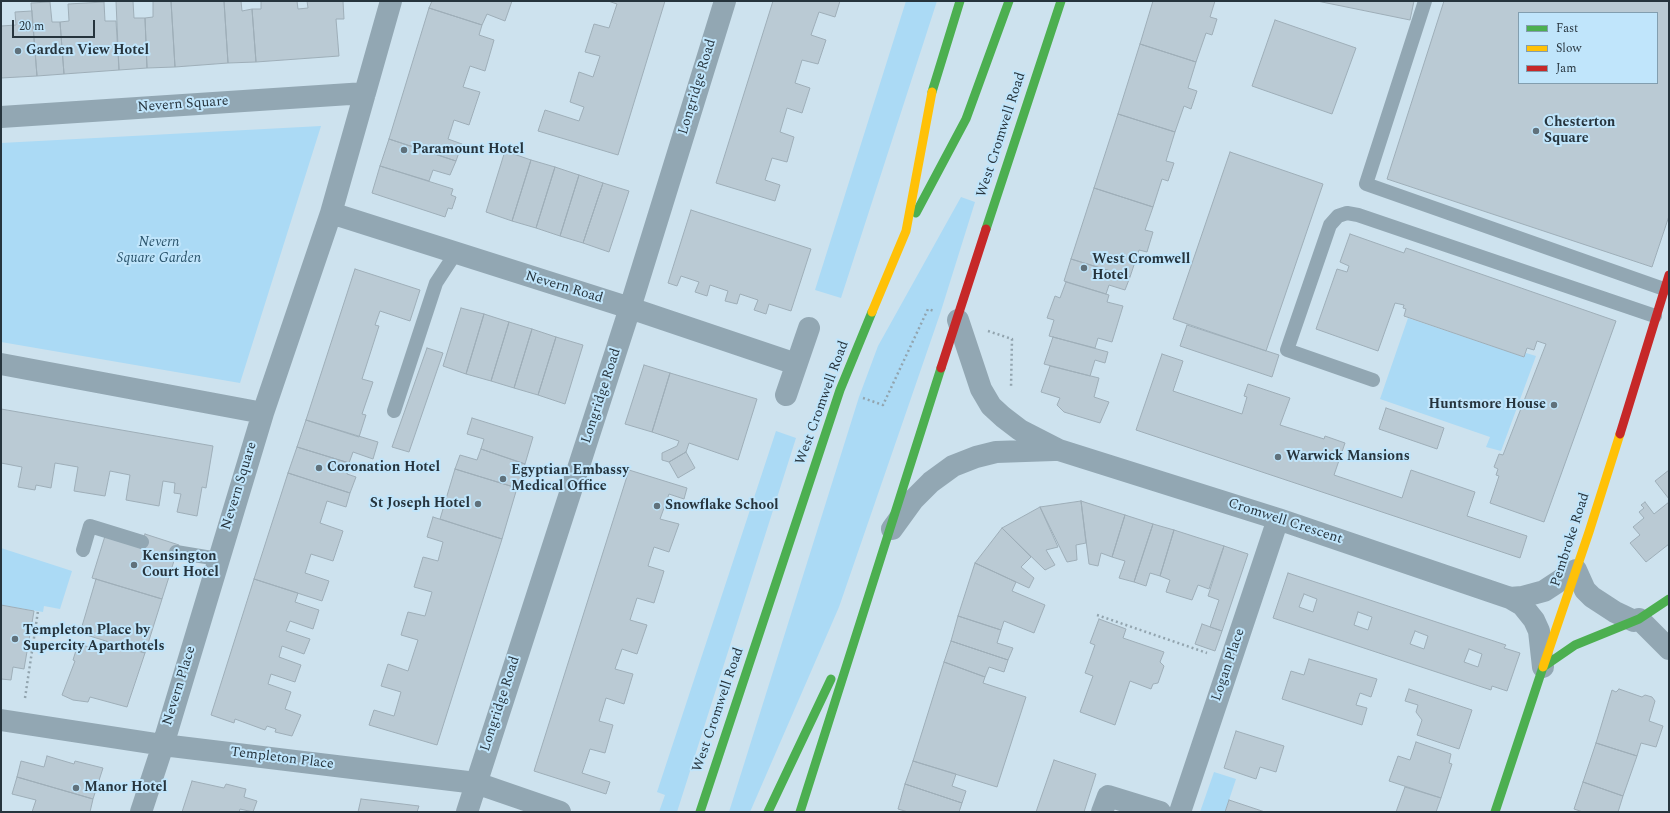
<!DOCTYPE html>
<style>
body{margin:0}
#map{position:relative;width:1670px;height:813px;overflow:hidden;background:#cde2ee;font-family:Spectral,serif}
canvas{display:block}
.frame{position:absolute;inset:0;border:2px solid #26343d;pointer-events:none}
.legend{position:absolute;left:1518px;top:12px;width:140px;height:72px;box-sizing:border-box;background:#c0e5fb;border:1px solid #829eaf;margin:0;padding:5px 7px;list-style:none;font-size:12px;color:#26343d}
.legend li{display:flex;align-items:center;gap:8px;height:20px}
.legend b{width:20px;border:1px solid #829eaf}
.scale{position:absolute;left:12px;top:20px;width:83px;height:18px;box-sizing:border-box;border:2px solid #26343d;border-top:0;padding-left:5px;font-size:12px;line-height:14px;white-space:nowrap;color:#26343d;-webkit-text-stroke:3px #c0e5fb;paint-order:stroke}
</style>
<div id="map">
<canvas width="1670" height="813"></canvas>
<div class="frame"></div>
<ul class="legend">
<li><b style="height:5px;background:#4caf50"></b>Fast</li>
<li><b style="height:5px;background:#ffc107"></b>Slow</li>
<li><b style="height:5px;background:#c62828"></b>Jam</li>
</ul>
<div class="scale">20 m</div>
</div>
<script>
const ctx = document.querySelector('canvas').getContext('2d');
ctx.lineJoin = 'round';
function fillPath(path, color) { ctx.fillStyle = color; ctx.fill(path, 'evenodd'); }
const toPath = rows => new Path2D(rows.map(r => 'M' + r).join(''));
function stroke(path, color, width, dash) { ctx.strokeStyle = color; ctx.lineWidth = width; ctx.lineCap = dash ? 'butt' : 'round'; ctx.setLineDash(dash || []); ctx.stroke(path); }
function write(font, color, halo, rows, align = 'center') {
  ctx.font = font + ' Spectral,serif'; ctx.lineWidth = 4; ctx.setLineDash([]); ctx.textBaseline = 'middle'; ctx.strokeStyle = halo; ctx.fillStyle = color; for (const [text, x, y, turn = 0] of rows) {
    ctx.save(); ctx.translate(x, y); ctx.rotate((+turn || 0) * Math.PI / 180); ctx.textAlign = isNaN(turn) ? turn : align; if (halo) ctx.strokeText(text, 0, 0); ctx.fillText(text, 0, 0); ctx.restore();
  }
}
fillPath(toPath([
 [906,1,937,1,841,298,815,290],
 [321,126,240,383,1,342,1,143],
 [961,197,975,202,940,314,839,607,750,812,729,812,859,397,878,346],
 [1408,318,1524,357,1526,353,1536,356,1501,451,1486,447,1490,437,1380,399],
 [776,431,796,438,677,812,659,812,665,795,657,792],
 [1,548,72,571,60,609,44,606,43,612,1,605],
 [1214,772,1236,779,1225,812,1200,812]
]), '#abdaf5');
const building = toPath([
 [116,1,133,1,134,18,145,18,147,68,119,70,116,1],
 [153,1,171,1,175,67,147,68,145,18,153,17,153,1],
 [171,1,224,1,228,63,175,67,171,1],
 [224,1,241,1,242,11,252,9,256,62,228,63,224,1],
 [261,1,297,1,298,9,308,8,307,1,343,1,344,19,336,19,339,56,256,62,252,9,261,9,261,1],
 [432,1,512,1,505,21,487,14,482,25,429,8,432,1],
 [608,1,665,1,618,155,538,131,545,110,579,121,584,107,570,102,579,72,593,77,600,56,585,52,594,24,609,28,617,4,608,1],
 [773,1,840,1,835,17,819,12,811,35,826,40,818,64,802,60,795,83,810,88,802,113,787,108,780,132,794,137,787,162,772,158,765,180,780,185,775,201,716,183,773,1],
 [1153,1,1215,1,1210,17,1217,19,1212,35,1206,33,1196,62,1140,44,1153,1],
 [1317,1,1414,1,1410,20,1317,1],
 [1444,1,1669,1,1669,216,1652,267,1387,179,1444,1],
 [1519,13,1657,13,1657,83,1519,83,1519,13],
 [50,2,52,22,60,22,64,74,37,76,31,3,50,2],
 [104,2,105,21,116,21,119,70,64,74,60,22,69,21,68,4,104,2],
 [429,8,482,25,479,35,494,40,485,71,470,66,463,87,480,92,469,125,454,120,448,139,462,144,456,161,389,139,429,8],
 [32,11,37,76,1,78,1,26,16,25,15,12,32,11],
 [1275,20,1356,48,1332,114,1252,86,1275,20],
 [1140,44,1196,62,1188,88,1197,91,1191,109,1184,106,1175,132,1118,114,1140,44],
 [1118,114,1175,132,1166,161,1174,163,1168,181,1162,179,1153,207,1094,188,1118,114],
 [389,139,456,161,450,175,433,170,429,181,380,166,389,139],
 [505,151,531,160,512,221,486,212,505,151],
 [1230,152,1323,184,1266,351,1173,319,1230,152],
 [531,160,555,167,536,228,512,221,531,160],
 [380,166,453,189,451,195,456,197,452,209,448,208,445,217,372,193,380,166],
 [555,167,579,175,560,236,536,228,555,167],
 [579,175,603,183,583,243,560,236,579,175],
 [603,183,629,191,609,252,583,243,603,183],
 [1094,188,1153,207,1145,230,1153,232,1147,252,1139,250,1130,277,1071,259,1094,188],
 [691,210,811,249,791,311,769,304,766,314,754,310,758,300,740,294,737,304,725,301,728,291,710,285,707,296,695,292,699,282,681,276,677,286,668,283,691,210],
 [1350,234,1404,253,1406,248,1616,321,1544,522,1490,503,1499,476,1496,475,1498,469,1494,467,1499,454,1503,455,1546,344,1537,341,1534,350,1527,348,1524,357,1404,316,1406,309,1403,308,1404,305,1395,303,1378,351,1316,329,1337,269,1347,272,1349,266,1340,262,1350,234],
 [1071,259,1130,277,1125,290,1109,285,1106,294,1064,281,1071,259],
 [355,269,420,290,410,321,380,311,375,325,379,326,362,379,373,382,362,414,366,415,359,437,306,420,355,269],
 [1066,282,1109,295,1107,302,1123,306,1112,342,1098,338,1095,348,1049,336,1054,320,1047,318,1055,296,1060,298,1066,282],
 [461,308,484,314,466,374,443,366,461,308],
 [484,314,509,322,491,381,466,374,484,314],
 [509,322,532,329,514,388,491,381,509,322],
 [1187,325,1279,355,1272,377,1180,346,1187,325],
 [532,329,556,337,538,395,514,388,532,329],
 [556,337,583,345,565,404,538,395,556,337],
 [1053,337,1108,352,1105,363,1095,360,1090,376,1044,364,1053,337],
 [427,348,443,353,409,452,392,447,427,348],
 [1162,354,1183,361,1173,391,1242,414,1247,397,1244,396,1248,384,1290,398,1280,425,1324,439,1325,436,1345,443,1334,475,1402,498,1411,470,1475,492,1467,516,1527,536,1520,558,1136,430,1162,354],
 [644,365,670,373,652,432,625,424,644,365],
 [1050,366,1099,378,1094,397,1109,402,1100,423,1064,412,1057,405,1060,398,1041,392,1050,366],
 [670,373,757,399,738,460,689,443,686,452,669,462,662,460,662,453,677,446,679,441,652,432,670,373],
 [1386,408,1444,428,1437,449,1379,429,1386,408],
 [1,409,213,446,206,488,202,487,197,516,177,512,181,494,174,493,175,483,163,481,159,506,126,500,130,475,110,471,105,496,74,491,78,467,55,463,51,488,36,485,35,490,18,487,22,467,1,463,1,409],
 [472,418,533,437,525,464,481,449,484,439,467,434,472,418],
 [306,420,378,442,373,459,353,452,349,463,297,447,306,420],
 [297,447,349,463,347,474,356,477,350,493,288,473,297,447],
 [481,449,525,464,517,488,455,469,460,455,477,460,481,449],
 [686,452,695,468,678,478,669,462,686,452],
 [455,469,517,488,502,539,440,519,455,469],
 [629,470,687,488,684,499,669,494,660,519,679,524,669,552,654,547,651,556,648,566,664,571,654,603,637,598,630,620,647,625,637,654,622,649,615,669,633,674,624,704,606,698,599,721,613,725,605,753,590,749,582,773,610,782,606,794,534,771,629,470],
 [1669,470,1669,499,1655,481,1669,470],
 [288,473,350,493,346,507,327,501,320,523,343,531,333,561,311,554,305,573,329,581,322,601,254,579,288,473],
 [1081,501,1125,515,1112,557,1101,553,1098,566,1089,564,1081,501],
 [1081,501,1086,543,1076,545,1077,560,1067,562,1040,507,1081,501],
 [1645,502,1654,514,1669,502,1669,544,1646,562,1630,543,1640,535,1633,527,1644,518,1639,512,1644,508,1641,505,1645,502],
 [1040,507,1058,547,1046,550,1055,565,1045,570,1002,528,1040,507],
 [1125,515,1153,524,1134,582,1119,578,1125,561,1112,557,1125,515],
 [433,517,502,539,437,745,369,725,374,710,394,716,401,692,381,686,388,664,408,671,418,640,401,635,408,612,425,616,432,592,414,587,423,557,438,561,443,542,427,537,433,517],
 [1153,524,1174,530,1160,576,1150,573,1146,586,1134,582,1153,524],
 [1002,528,1031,557,1021,567,1034,578,1029,588,975,563,1002,528],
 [1174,530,1224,546,1209,589,1198,585,1192,600,1166,592,1170,580,1160,576,1174,530],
 [145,534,179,545,162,599,92,578,105,536,140,547,145,534],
 [1224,546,1248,554,1222,631,1210,627,1219,600,1208,596,1224,546],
 [975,563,1016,582,1012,591,1045,605,1034,633,1004,621,1001,630,958,616,975,563],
 [1288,573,1506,645,1504,648,1520,653,1507,691,1492,686,1491,690,1273,618,1288,573],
 [1304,594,1317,599,1313,612,1299,607,1304,594],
 [1358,612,1372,617,1368,630,1354,625,1358,612],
 [1415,631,1428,636,1424,649,1410,644,1415,631],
 [1469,649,1482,654,1478,667,1464,662,1469,649],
 [96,579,162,599,145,653,80,633,96,579],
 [254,579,298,593,295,602,319,610,313,629,290,621,286,631,310,639,304,654,282,646,279,657,301,665,295,682,271,674,268,684,291,692,285,709,301,715,292,736,275,732,276,729,267,726,265,730,235,719,234,723,211,715,254,579],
 [1,605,34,611,24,669,13,667,11,680,1,679,1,605],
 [958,616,1001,630,997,643,1013,648,1008,660,951,641,958,616],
 [1099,619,1126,629,1123,638,1164,652,1160,662,1164,666,1158,683,1153,684,1151,689,1130,681,1115,725,1080,712,1093,676,1085,673,1095,645,1090,643,1099,619],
 [1202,624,1222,631,1215,651,1195,644,1202,624],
 [104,641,145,653,127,707,90,697,88,702,73,700,62,695,75,661,73,660,78,644,100,650,104,641],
 [951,641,1008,660,1004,672,989,667,985,677,944,662,951,641],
 [1309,659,1377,679,1371,697,1360,693,1356,705,1367,708,1362,725,1282,699,1291,671,1304,675,1309,659],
 [944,662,985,677,983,683,1026,697,997,787,913,761,944,662],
 [1409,689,1472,710,1459,749,1417,735,1422,720,1416,712,1418,705,1405,701,1409,689],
 [1619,689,1642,697,1645,695,1652,697,1655,701,1649,721,1663,726,1656,747,1641,743,1637,756,1596,743,1612,690,1616,692,1619,689],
 [1236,731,1284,746,1276,772,1260,767,1256,779,1224,768,1236,731],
 [1416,742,1451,754,1449,763,1452,764,1441,798,1389,781,1398,756,1410,760,1416,742],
 [1596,743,1637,756,1623,796,1583,782,1596,743],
 [47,756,74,764,75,761,103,768,93,799,17,777,21,761,44,767,47,756],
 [1054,760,1096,774,1084,812,1036,812,1054,760],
 [913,761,956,774,952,786,966,791,962,803,905,784,913,761],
 [17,777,93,799,90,812,32,812,36,800,12,794,17,777],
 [192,781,224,788,226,784,246,789,244,797,257,801,253,812,240,809,239,812,182,812,192,781],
 [1583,782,1623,796,1618,812,1583,812,1574,809,1583,782],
 [905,784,962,803,959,812,908,812,898,809,905,784],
 [1405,787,1441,798,1436,812,1396,812,1405,787],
 [361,799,419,806,417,812,358,812,361,799],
 [1229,800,1265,812,1225,812,1229,800]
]);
fillPath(building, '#bacad4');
stroke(building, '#9eaeb8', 1);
stroke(toPath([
 [988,331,1012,339,1011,388],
 [863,398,883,405,928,309,934,311],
 [1097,615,1207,653],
 [25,698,38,611]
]), '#92a4ae', 2.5, [2, 3]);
stroke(toPath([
 [1425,1,1366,184,1664,289],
 [1373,380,1287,350,1330,225,1338,216,1347,213,1358,215,1655,316],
 [394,411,436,283,455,254],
 [83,550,90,526,142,542],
 [176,552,218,559]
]), '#92a7b3', 14);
stroke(toPath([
 [1,117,365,93],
 [331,213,630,308,796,364],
 [958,320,981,389,991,406,1003,417,1020,430,1059,450,1278,519,1510,598,1522,605,1534,620,1539,631,1543,667],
 [1,364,263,413],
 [786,395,809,328],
 [892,529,913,500,931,482,953,466,976,457,996,452,1054,450],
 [1510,598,1522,597,1544,591,1576,570,1585,590,1592,597,1615,612,1634,621],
 [1639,619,1669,649],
 [1,720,163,745,476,783,560,812],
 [141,812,163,745,263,413,331,213,391,1],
 [467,812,630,308,725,1],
 [1102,812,1108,796,1160,812],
 [1180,812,1278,519]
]), '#92a7b3', 22);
stroke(toPath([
 [932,92,960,1],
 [916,213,966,119,1009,1],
 [986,229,1061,1],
 [700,812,840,390,872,312],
 [768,812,831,679],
 [800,812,941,368],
 [1495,812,1543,667,1575,645,1639,619,1669,599]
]), '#4caf50', 9);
stroke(toPath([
 [872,312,906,231,932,92],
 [1543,667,1589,532,1620,434]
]), '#ffc107', 9);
stroke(toPath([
 [941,368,986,229],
 [1620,434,1669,275]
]), '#c62828', 9);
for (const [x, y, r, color] of [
 [18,51,4,"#60717b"],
 [1536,131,4,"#60717b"],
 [404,150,4,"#60717b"],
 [1084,268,4,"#60717b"],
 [1554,405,4,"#60717b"],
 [1278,457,4,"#60717b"],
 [319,468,4,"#60717b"],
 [503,479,4,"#60717b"],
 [478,504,4,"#60717b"],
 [657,506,4,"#60717b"],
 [134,565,4,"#60717b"],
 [15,639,4,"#60717b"],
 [76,788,4,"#60717b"]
]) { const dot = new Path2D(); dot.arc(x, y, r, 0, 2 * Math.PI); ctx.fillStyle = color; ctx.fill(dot); stroke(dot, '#c0e5fb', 1.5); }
write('bold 14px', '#26343d', '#c0e5fb', [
 ["Garden View Hotel",26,51],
 ["Chesterton",1544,123],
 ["Square",1544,139],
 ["Paramount Hotel",412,150],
 ["West Cromwell",1092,260],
 ["Hotel",1092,276],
 ["Huntsmore House",1546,405,"right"],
 ["Warwick Mansions",1286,457],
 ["Coronation Hotel",327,468],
 ["Egyptian Embassy",511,471],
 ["Medical Office",511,487],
 ["St Joseph Hotel",470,504,"right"],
 ["Snowflake School",665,506],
 ["Kensington",142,557],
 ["Court Hotel",142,573],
 ["Templeton Place by",23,631],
 ["Supercity Aparthotels",23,647],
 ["Manor Hotel",84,788]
], 'left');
write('14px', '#26343d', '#c0e5fb', [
 ["Longridge Road",698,87,-73],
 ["Nevern Square",183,105,-4],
 ["West Cromwell Road",1002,135,-72],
 ["Nevern Road",564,288,17],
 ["Longridge Road",602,396,-72],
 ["West Cromwell Road",823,403,-70],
 ["Nevern Square",240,486,-73],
 ["Cromwell Crescent",1285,522,18],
 ["Pembroke Road",1571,540,-72],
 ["Logan Place",1229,665,-71],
 ["Nevern Place",180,686,-73],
 ["Longridge Road",501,704,-72],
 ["West Cromwell Road",719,710,-71],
 ["Templeton Place",282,759,7]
]);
write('italic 14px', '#28526a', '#c0e5fb', [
 ["Nevern",159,243],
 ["Square Garden",159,259]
]);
</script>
